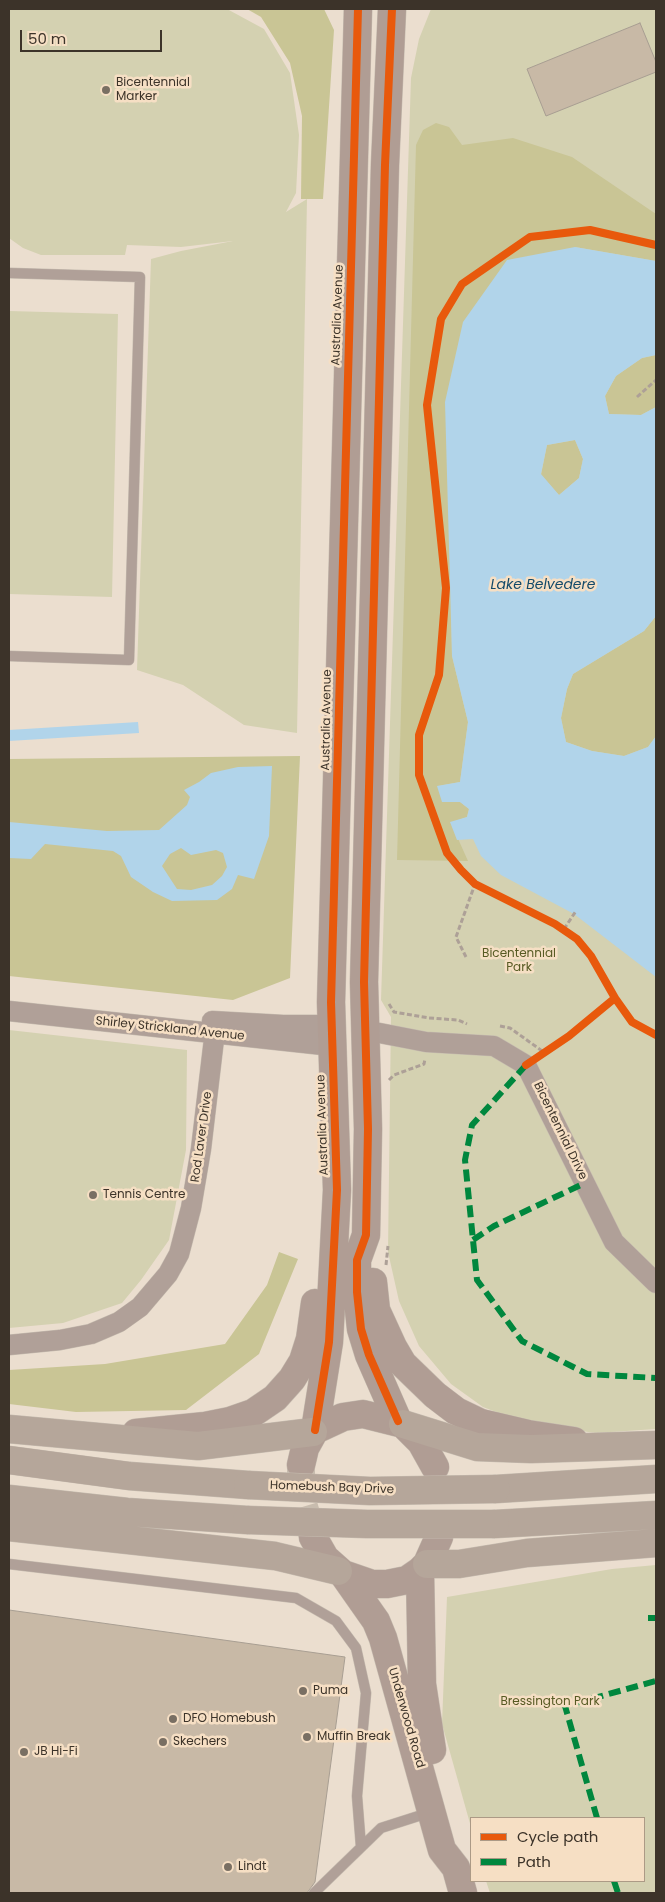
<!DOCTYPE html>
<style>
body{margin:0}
#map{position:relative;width:665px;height:1902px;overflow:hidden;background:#ebdecf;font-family:Poppins,sans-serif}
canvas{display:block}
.frame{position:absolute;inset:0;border:10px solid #3c3329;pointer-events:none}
.legend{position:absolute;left:470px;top:1817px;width:175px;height:65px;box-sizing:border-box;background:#f6dfc4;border:1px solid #ac9a86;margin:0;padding:6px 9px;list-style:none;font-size:15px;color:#3c3329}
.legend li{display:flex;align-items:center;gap:10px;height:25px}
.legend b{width:25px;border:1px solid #ac9a86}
.scale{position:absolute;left:20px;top:30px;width:142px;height:22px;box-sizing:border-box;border:2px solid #3c3329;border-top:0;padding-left:6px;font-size:15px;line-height:18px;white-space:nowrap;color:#3c3329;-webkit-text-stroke:4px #f6dfc4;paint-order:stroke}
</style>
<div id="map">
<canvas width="665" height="1902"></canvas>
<div class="frame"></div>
<ul class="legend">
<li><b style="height:6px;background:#e8590c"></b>Cycle path</li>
<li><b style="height:6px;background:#00873e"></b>Path</li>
</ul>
<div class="scale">50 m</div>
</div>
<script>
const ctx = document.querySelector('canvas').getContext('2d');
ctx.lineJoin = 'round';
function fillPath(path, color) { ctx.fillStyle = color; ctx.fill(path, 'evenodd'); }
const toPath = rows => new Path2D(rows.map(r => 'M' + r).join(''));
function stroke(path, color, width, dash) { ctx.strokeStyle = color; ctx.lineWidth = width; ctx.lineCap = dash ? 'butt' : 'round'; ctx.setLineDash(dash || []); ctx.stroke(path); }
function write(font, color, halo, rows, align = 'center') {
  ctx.font = font + ' Poppins,sans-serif'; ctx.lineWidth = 5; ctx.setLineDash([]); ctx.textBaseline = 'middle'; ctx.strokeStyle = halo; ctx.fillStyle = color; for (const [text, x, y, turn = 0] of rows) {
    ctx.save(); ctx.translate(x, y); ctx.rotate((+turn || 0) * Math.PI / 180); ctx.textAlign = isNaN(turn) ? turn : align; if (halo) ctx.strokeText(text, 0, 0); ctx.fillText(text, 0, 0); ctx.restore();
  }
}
fillPath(toPath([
 [9,9,227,9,264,29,290,73,299,135,296,193,286,212,307,199,297,733,244,725,183,685,137,670,151,259,181,251,233,241,181,247,127,245,125,255,41,255,23,248,9,238],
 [431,9,656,9,656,1429,596,1433,527,1424,483,1407,451,1384,419,1346,399,1301,388,1252,391,1017,381,1000,411,78,419,39],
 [9,311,118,314,112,597,9,594],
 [9,1030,187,1050,186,1150,169,1240,141,1280,122,1303,63,1323,9,1328],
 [656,1565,656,1893,490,1893,486,1881,644,1881,644,1818,471,1818,471,1827,442,1724,447,1597,612,1569]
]), '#d4d1b1');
fillPath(toPath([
 [247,9,324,9,334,30,323,199,301,199,302,116,290,63,261,17],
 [436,123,449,127,462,145,513,138,572,157,656,214,656,261,575,247,450,538,452,656,468,722,460,782,438,786,453,802,460,802,469,809,467,817,451,823,468,861,397,860,416,145,423,130],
 [656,355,656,407,641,415,609,414,605,396,616,376,642,358],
 [575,440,583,459,579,478,559,495,541,475,547,445],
 [656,616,656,736,648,747,624,756,592,751,566,742,561,718,567,689,573,674,644,631],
 [300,756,290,978,233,1000,9,976,9,759],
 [279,1252,298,1259,259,1354,186,1410,76,1412,9,1404,9,1370,105,1364,225,1344,267,1285]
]), '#c9c595');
fillPath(toPath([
 [575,247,656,261,656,355,642,358,616,376,605,396,609,414,641,415,656,407,656,616,644,631,573,674,567,689,561,718,566,742,592,751,624,756,648,747,656,736,656,977,574,914,501,875,481,856,473,839,457,840,450,822,467,817,469,809,460,802,442,802,437,786,460,782,468,722,452,656,445,402,463,322,507,260],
 [575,440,583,459,579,478,559,495,541,474,547,445],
 [138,722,139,733,9,741,9,730],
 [272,766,269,836,254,879,238,875,232,889,217,900,172,901,153,892,131,877,121,856,113,851,45,844,31,859,9,858,9,822,107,831,159,830,187,805,190,797,184,790,199,782,211,773,238,767],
 [181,848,191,855,216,850,223,853,227,867,222,876,212,885,191,890,177,889,162,866,170,854]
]), '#b1d4ea');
const building = toPath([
 [640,23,656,62,656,72,546,116,527,69,640,23],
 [9,1610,345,1657,315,1882,307,1893,9,1893,9,1610]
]);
fillPath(building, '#c8b9a6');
stroke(building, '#a89e92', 1);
stroke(toPath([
 [301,1465,301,1497,313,1537]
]), '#c8bcae', 28, [28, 14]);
const lane = toPath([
 [9,273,140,277,129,660,9,656],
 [9,1564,296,1598,336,1621,356,1648,366,1693,357,1796,361,1847],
 [314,1893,381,1828,431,1812]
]);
const street = toPath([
 [9,1011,332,1046],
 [212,1021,283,1025,331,1025],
 [364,1030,426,1042,494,1046,526,1065,614,1242,656,1283],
 [9,1345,60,1340,91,1334,119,1322,140,1307,168,1274,179,1254,191,1208,201,1149,216,1022]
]);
const secondary = toPath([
 [392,9,385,165,364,982,368,1129,366,1235,357,1260,357,1292,361,1329,369,1355,398,1421],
 [373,1282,376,1310,393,1347,403,1364,435,1395,456,1411,481,1423,528,1434,574,1441],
 [315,1430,329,1342,337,1190,331,1002,358,9],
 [136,1433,205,1426,230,1421,253,1413,275,1398,292,1379,303,1361,310,1339,315,1303],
 [301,1465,305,1448,315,1430,343,1417,363,1414,403,1424,421,1442,435,1467],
 [313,1537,325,1558,343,1574,372,1584,387,1584,407,1580,420,1571,427,1564,439,1537],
 [420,1571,422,1684,432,1750],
 [343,1574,376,1621,383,1638,442,1850,456,1868,463,1893]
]);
const highway = toPath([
 [403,1424,477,1447,531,1449,656,1445],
 [9,1429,198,1446,313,1432],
 [9,1460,129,1476,248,1485],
 [496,1489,656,1479],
 [9,1499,127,1512,247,1520],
 [495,1524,656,1515],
 [9,1527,275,1556,338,1571],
 [427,1564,459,1564,527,1553,656,1543]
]);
stroke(lane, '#c6bcb0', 11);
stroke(street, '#c6bcb0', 21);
stroke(secondary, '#c6bcb0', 29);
stroke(highway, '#c6bcb0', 29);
stroke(toPath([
 [637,397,656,380],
 [564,929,576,911],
 [466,957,456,937,475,884],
 [655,981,656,981],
 [389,1004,394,1012,429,1018,458,1020,467,1024],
 [500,1026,510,1028,545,1053],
 [389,1080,394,1075,424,1064,425,1059],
 [386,1265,388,1246]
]), '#ada097', 3, [5, 2.5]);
stroke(lane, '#b0a098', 10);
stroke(street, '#b0a098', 20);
stroke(secondary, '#b09d94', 28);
stroke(highway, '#b5a69a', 28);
const highwayBridge = toPath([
 [248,1485,370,1491,496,1489],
 [247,1520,367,1524,495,1524]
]);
stroke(highwayBridge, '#c6bcb0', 29, []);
stroke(highwayBridge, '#b5a69a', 28);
stroke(toPath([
 [526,1065,472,1125,465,1160,477,1280,522,1341,587,1374,656,1378],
 [473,1240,494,1226,585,1183],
 [648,1618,656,1618],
 [597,1818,565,1706,656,1681],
 [614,1881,618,1893]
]), '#00873e', 6, [12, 6]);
stroke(toPath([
 [392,9,385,165,364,982,368,1129,366,1235,357,1260,357,1292,361,1329,369,1355,398,1421],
 [615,998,591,956,577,939,555,924,475,884,461,870,447,853,419,775,419,735,439,675,446,588,427,405,441,319,462,284,530,237,590,230,656,245],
 [526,1065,569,1036,615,998,632,1022,656,1035],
 [315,1430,329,1342,337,1190,331,1002,358,9]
]), '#e8590c', 8);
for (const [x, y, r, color] of [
 [106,90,5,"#796f63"],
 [93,1195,5,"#796f63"],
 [303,1691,5,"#796f63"],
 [173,1719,5,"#796f63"],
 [307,1737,5,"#796f63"],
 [163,1742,5,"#796f63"],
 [24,1752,5,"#796f63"],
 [228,1867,5,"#796f63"]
]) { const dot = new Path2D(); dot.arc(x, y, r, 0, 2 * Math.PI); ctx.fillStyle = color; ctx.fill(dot); stroke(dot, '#f6dfc4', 2); }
write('12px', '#3c3329', '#f6dfc4', [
 ["Bicentennial",116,83],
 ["Marker",116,97],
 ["Tennis Centre",103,1195],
 ["Puma",313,1691],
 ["DFO Homebush",183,1719],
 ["Muffin Break",317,1737],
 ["Skechers",173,1742],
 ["JB Hi-Fi",34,1752],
 ["Lindt",238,1867]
], 'left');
write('12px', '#3c3329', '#f6dfc4', [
 ["Australia Avenue",338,315,-88],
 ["Australia Avenue",327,720,-89],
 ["Shirley Strickland Avenue",170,1029,6],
 ["Australia Avenue",323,1125,-92],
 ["Bicentennial Drive",560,1131,64],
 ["Rod Laver Drive",202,1137,-82],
 ["Homebush Bay Drive",332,1488,2],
 ["Underwood Road",406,1718,74]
]);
write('12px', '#575a23', '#f6dfc4', [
 ["Bicentennial",519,954],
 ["Park",519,968],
 ["Bressington Park",550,1702]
]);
write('italic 14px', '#124969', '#f6dfc4', [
 ["Lake Belvedere",543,585]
]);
</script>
